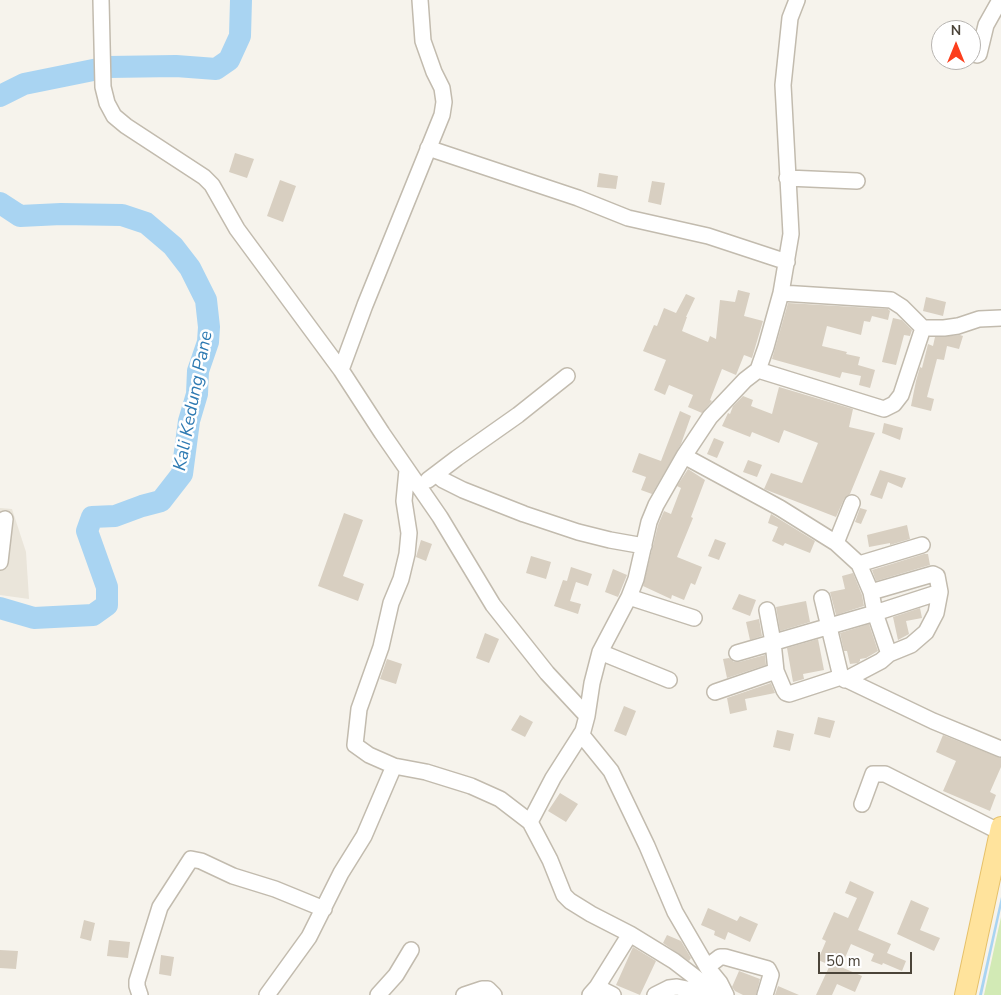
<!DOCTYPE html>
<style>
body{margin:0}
#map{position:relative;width:1001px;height:995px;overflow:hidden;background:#f6f3ec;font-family:"Nunito Sans",sans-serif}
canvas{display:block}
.north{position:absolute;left:931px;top:20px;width:50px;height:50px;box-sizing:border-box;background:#fff;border:1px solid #b7b4b0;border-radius:50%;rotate:0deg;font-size:14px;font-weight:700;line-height:20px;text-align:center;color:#4b4439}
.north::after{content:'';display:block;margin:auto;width:18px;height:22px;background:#fc3f1d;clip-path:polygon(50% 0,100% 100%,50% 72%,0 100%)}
.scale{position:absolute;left:818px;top:952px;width:94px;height:22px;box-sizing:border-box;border:2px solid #4b4439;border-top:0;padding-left:6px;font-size:15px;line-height:18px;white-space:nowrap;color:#4b4439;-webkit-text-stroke:4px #fff;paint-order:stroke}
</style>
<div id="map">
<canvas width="1001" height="995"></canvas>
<div class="north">N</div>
<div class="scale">50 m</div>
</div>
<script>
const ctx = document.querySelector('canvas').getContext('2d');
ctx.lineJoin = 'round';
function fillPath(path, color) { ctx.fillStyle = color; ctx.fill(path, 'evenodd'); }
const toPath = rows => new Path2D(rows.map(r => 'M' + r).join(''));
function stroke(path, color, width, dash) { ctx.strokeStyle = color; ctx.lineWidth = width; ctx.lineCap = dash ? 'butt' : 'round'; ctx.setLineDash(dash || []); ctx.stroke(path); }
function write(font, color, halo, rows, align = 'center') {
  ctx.font = font + ' "Nunito Sans",sans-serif'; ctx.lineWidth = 5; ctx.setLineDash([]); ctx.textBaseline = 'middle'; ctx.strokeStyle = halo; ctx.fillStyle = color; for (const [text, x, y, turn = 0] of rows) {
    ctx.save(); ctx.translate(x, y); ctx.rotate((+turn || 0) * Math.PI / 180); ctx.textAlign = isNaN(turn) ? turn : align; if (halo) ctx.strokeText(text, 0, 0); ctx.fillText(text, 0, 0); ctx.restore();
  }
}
fillPath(toPath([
 [0,508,12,509,26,552,29,599,0,595]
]), '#eae5da');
fillPath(toPath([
 [1001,917,1001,995,984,995]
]), '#d2eab5');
fillPath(toPath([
 [1001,897,1001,908,982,995,979,995]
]), '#a9d4f2');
stroke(toPath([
 [0,96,24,84,108,67,176,66,216,69,229,60,240,36,241,0],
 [0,203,20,216,61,214,122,215,146,223,173,246,190,268,206,300,209,327,208,342,198,371,197,394,189,421,182,474,161,501,142,506,115,516,92,517,87,531,107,587,107,605,93,615,34,618,0,608]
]), '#a9d4f2', 22);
fillPath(toPath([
 [235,153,254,159,247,178,229,172],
 [599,173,618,176,616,189,597,187],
 [280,180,296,186,283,222,267,216],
 [652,181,665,183,661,205,648,202],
 [738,290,750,293,744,316,763,321,752,358,744,355,736,375,722,369,710,400,712,401,702,413,688,407,693,395,669,385,665,395,654,390,666,360,643,351,654,325,657,326,664,308,676,313,686,294,695,298,686,317,687,317,682,331,708,342,710,336,716,339,720,300,735,302],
 [926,297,946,302,943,316,923,311],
 [788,303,888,309,890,311,888,320,872,316,870,322,864,321,861,335,827,326,822,346,847,352,846,354,860,357,858,365,875,370,870,388,859,385,861,376,842,372,840,378,772,359],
 [893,318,902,320,912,330,910,336,904,335,896,365,882,362],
 [960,335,963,336,959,349,947,346,944,360,937,359,927,397,934,399,931,411,911,406,916,381,920,367,922,368,928,344,933,346,935,337],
 [779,387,853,409,849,427,875,433,850,494,844,499,836,517,764,489,771,473,802,483,818,443,784,430,779,443,752,432,750,437,722,426,728,413,730,414,733,406,743,396,753,400,751,406,772,414],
 [680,411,691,416,681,444,652,494,641,490,646,477,632,472,639,453,661,461],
 [884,423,903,428,900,440,882,433],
 [714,438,724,442,717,458,707,454],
 [748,460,762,465,757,477,743,472],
 [688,469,705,480,691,517,693,518,677,557,702,567,695,585,691,583,684,600,672,595,671,599,643,586,658,525,664,511,671,514,681,488,677,486],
 [880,470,906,478,902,488,888,482,882,499,870,495],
 [860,508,867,510,861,524,855,522],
 [344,513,363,520,343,576,364,584,358,601,318,586],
 [771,514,815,541,810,553,785,543,783,546,772,541,778,527,768,523],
 [907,525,910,539,890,545,890,543,869,547,867,535],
 [715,539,726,543,719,560,708,556],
 [421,540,432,544,426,561,416,557],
 [924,554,928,554,930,565,876,581,872,570],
 [531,556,551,562,546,579,526,573],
 [571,567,592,574,588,586,576,582,570,601,581,604,578,614,554,606,563,580,567,581],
 [613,569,627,575,618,597,605,592],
 [853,573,862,595,864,606,836,615,830,592,845,589,842,576],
 [739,594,756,600,750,616,732,609],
 [806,601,810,622,780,631,776,607],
 [920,608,922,618,906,621,909,634,898,640,893,617],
 [759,619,762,636,750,640,746,622],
 [869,624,878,651,866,658,860,659,860,661,858,663,850,664,847,651,844,651,840,633],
 [485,633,499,639,489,663,476,658],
 [818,639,824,670,803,674,804,679,793,682,787,648],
 [765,655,766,665,727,678,723,659,729,658,734,662,739,662],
 [387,659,402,664,396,684,380,679],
 [771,683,775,693,745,699,747,710,730,714,727,698],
 [624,706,636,711,626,736,614,731],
 [520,715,533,722,525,737,511,730],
 [818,717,835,721,830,738,814,734],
 [777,730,794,734,790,751,773,747],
 [943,735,1001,758,1001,767,990,792,996,795,990,811,943,791,956,761,936,752],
 [560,793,578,804,566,822,548,811],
 [850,881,874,892,858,930,891,944,887,953,906,961,902,971,883,963,882,965,871,961,874,954,851,944,841,967,862,976,855,992,837,984,832,995,816,995,830,965,818,960,826,941,822,939,834,912,848,918,857,898,845,893],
 [911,900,929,908,920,930,940,938,934,951,897,934],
 [708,908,737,921,740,916,758,924,750,942,728,932,725,940,714,935,715,931,701,925],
 [84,920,95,923,91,941,80,938],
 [667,935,681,941,691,958,689,961,663,943],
 [109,940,130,942,128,958,107,956],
 [633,947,656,961,640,995,616,985],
 [0,950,18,951,16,969,0,968],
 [161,955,174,957,171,976,159,974],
 [739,971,760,979,756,995,743,995,735,991,732,987],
 [778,986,799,995,775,995]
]), '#d8cfc1');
const minor = toPath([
 [101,0,103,87,107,103,114,116,126,126,204,177,212,185,237,229,341,370,382,433,440,517,493,605,547,673,587,716],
 [971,53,977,55,979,54,986,25,1000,0],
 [428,148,578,198,628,218,708,236,787,262],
 [787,178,857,181],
 [781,293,891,300,902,307,923,328,944,328,958,326,979,319,1001,318],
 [341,370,365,305,442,115,444,102,442,88,434,72,423,41,420,0],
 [758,370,884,409,894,404,901,395,923,328],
 [684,456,780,508,836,543,859,564],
 [407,470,404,501,409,533,407,554,401,579,391,603,381,647,359,709,355,745,369,755,394,766,426,772,471,786,500,799,530,822,553,778,583,731,587,716,592,683,600,652,629,597,636,579,649,522,656,505,684,456,710,417,745,380,758,370,766,347,781,293,791,234,783,85,790,18,797,0],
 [436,474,443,480,463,490,524,514,578,532,610,540,644,546],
 [428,480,457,458,518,415,567,376],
 [836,543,852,503],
 [0,562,5,519],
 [629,597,694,618],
 [822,598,841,677,933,721,1001,749],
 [600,652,669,680],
 [737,653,875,613,940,592],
 [889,654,875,613,871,592,859,564,922,545],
 [776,671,784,690,786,693,789,694,841,677],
 [845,680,881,661,889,654,911,645,926,632,936,613,940,592,937,576,933,574,871,592],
 [715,692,776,671,773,642,767,610],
 [581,734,611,771,647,846,675,912,707,967,720,983,726,995],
 [862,804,873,774,885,774,1000,832],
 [530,822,550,860,564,895,570,901,591,914,630,934,674,961,713,991,721,995],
 [707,967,720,957,725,957,768,969,771,975,765,995],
 [597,987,613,995],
 [140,995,137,986,137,981,160,907,191,859,201,861,233,876,275,889,324,909],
 [267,995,309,937,341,873,364,836,394,766],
 [378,995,396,975,411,950],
 [464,995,482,989,488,989,494,995],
 [590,995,597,987,630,934],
 [655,995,669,988,677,987,697,991,713,991,711,994]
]);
const major = toPath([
 [965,995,1001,827]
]);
stroke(minor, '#c2bbae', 18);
stroke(major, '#e6c16a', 22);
stroke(minor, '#fff', 15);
stroke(major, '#ffe39c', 20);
write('italic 18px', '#2e7ab2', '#fff', [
 ["Kali Kedung Pane",194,401,-79]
]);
</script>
